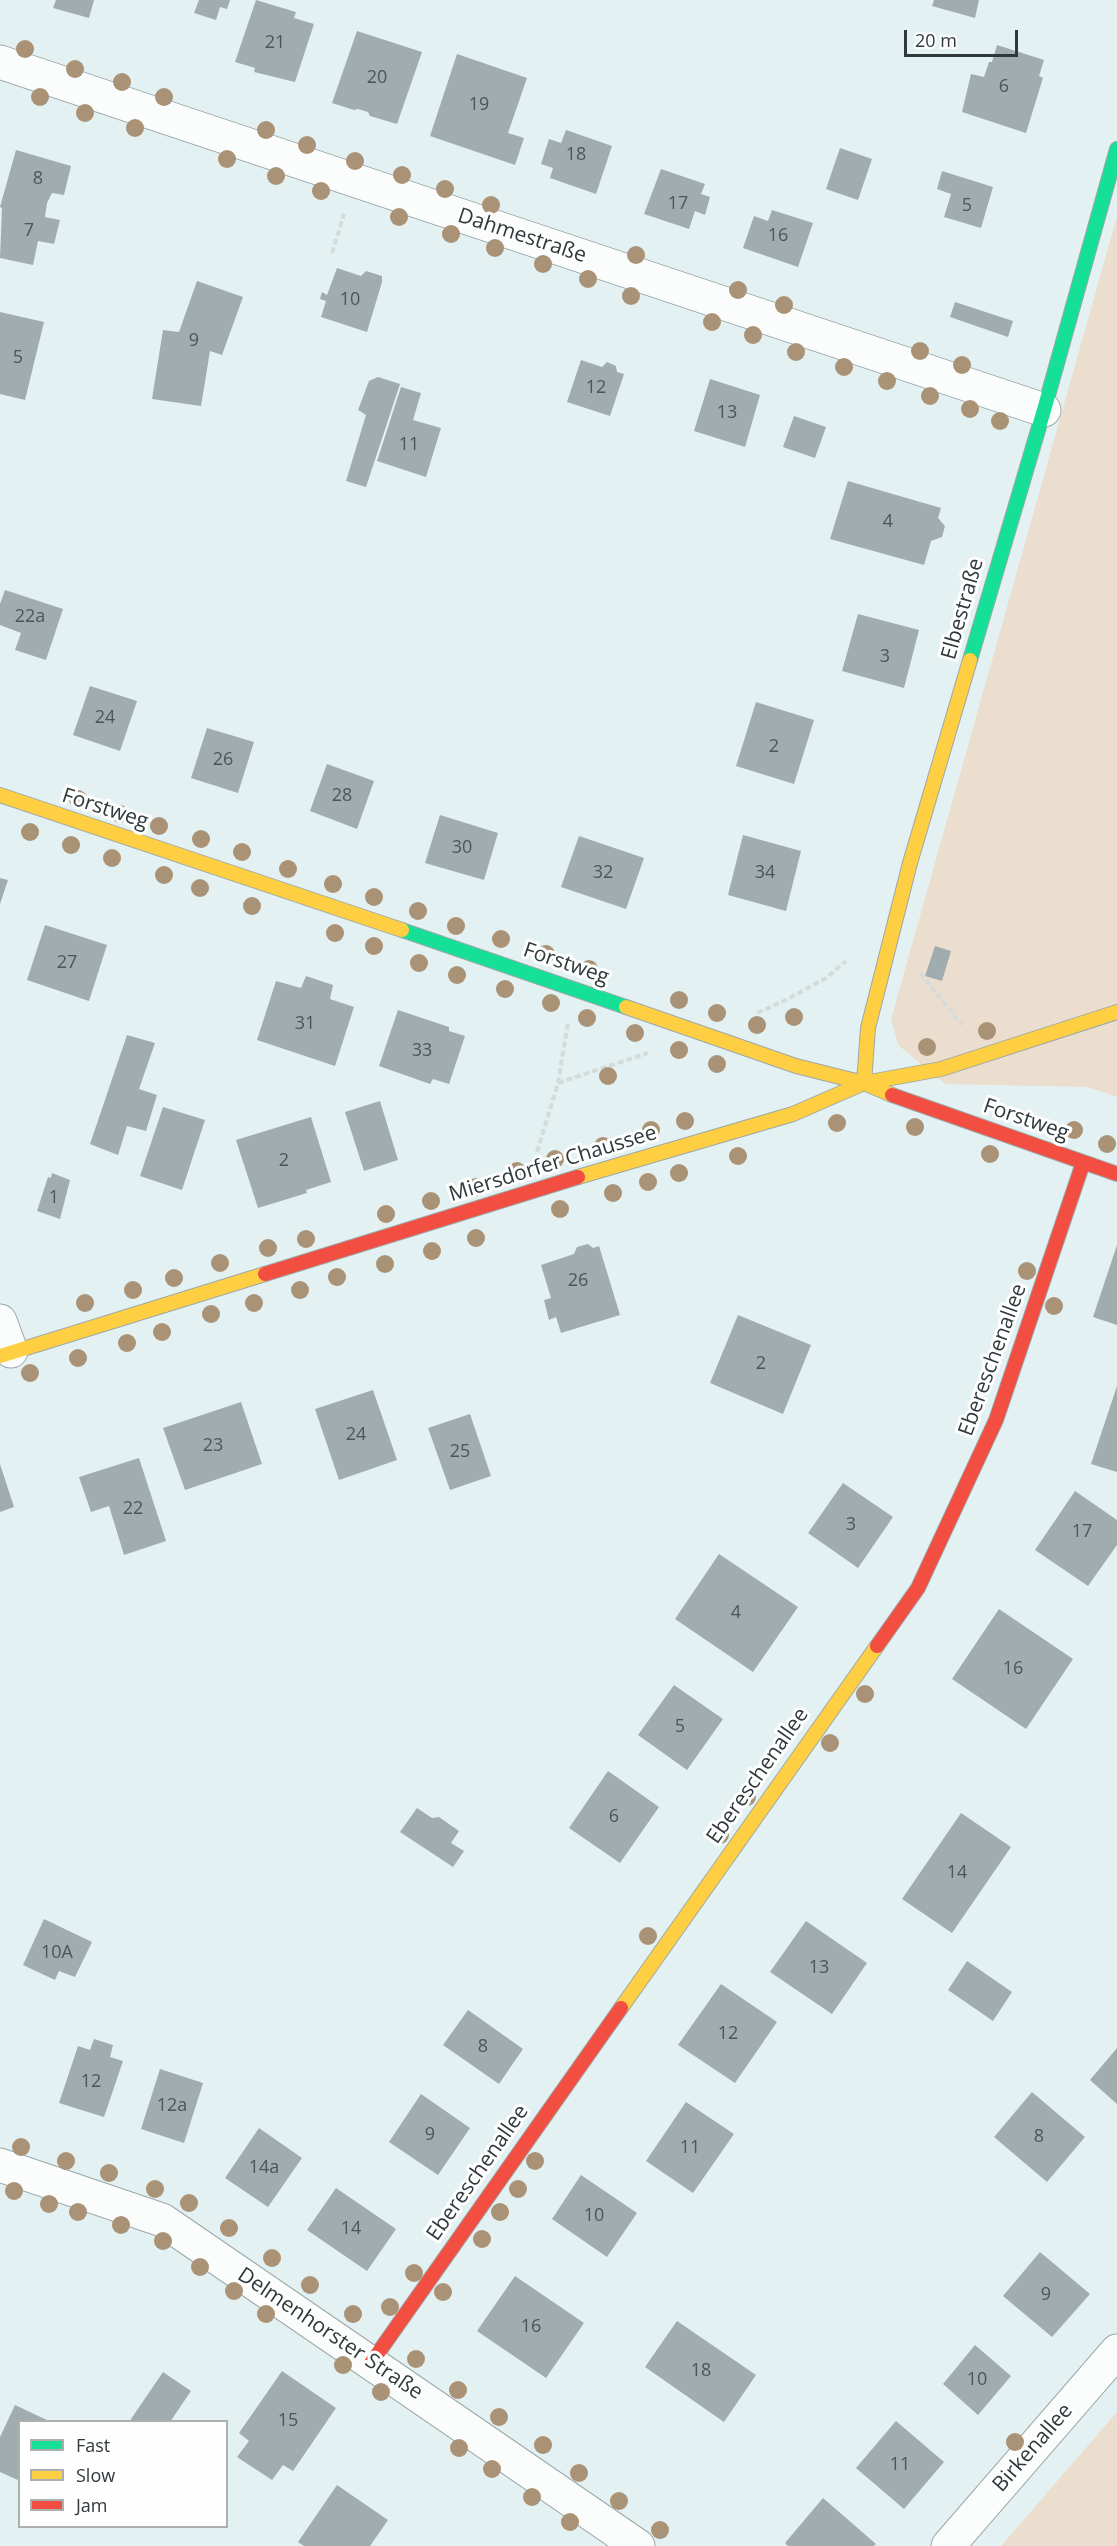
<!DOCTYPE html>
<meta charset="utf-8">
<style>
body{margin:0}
#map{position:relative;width:1117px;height:2546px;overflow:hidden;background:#e3f1f3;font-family:"Open Sans",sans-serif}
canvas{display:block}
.legend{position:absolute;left:18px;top:2420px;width:210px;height:108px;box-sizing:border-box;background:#fefefe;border:2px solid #abafb0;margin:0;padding:8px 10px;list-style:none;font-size:18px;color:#2f393b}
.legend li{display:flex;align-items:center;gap:12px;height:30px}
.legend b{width:30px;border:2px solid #abafb0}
.scale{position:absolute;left:904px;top:30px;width:114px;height:27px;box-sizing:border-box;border:3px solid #2f393b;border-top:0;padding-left:8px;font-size:18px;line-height:21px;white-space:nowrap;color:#2f393b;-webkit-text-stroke:4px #fefefe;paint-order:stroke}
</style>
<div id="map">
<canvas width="1117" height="2546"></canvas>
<ul class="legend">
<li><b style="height:8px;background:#16e098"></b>Fast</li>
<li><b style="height:8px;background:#ffcf43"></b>Slow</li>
<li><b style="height:8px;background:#f24e42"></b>Jam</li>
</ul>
<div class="scale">20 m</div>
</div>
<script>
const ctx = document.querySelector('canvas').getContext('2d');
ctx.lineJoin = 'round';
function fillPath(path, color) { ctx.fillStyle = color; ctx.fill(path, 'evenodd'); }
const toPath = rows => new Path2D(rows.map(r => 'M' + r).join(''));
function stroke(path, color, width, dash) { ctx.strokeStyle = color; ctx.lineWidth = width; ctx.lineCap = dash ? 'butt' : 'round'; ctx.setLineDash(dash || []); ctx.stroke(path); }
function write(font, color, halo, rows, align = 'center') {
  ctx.font = font + ' "Open Sans",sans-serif'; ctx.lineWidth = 6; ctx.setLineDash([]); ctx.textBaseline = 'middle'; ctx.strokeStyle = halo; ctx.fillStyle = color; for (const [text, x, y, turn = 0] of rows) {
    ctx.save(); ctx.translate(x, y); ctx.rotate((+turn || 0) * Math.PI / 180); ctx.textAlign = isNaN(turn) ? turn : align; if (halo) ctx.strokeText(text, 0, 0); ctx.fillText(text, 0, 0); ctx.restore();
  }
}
fillPath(toPath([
 [1117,216,1117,1097,1088,1087,945,1084,898,1045,891,1019],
 [1117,2412,1117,2546,1001,2546]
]), '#ecdecf');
fillPath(toPath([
 [56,0,94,0,89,18,53,8],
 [199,0,230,0,227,9,220,7,216,20,194,13],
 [256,0,296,12,294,18,314,24,295,82,254,72,255,68,235,62],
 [934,0,979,0,975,18,932,6],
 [357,31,422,52,397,124,370,116,368,112,358,109,354,110,332,103],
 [997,45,1044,60,1039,76,1043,78,1026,133,962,112,971,74,984,77,989,62,992,62],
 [457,54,527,78,508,133,524,138,515,165,430,136],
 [566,130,612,146,596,194,550,178,553,168,541,164,549,139,561,143],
 [840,148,872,159,858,200,826,189],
 [16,150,71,166,64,195,52,193,47,203,45,217,60,220,54,244,38,241,33,265,0,258,2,208,0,207],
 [661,169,705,184,701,194,710,197,705,215,695,211,689,229,644,214],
 [942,171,993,187,981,228,944,217,951,194,937,189],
 [772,210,813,223,798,267,743,248,754,216,768,221],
 [337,268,361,276,366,271,382,276,382,282,367,332,321,317,326,301,320,299,322,292,327,295],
 [197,281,243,297,222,355,210,351,201,406,152,399,163,330,179,332],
 [955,302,1013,321,1008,337,950,317],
 [0,312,44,322,25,400,0,394],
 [581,360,602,367,607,362,616,366,617,372,624,374,610,416,567,402],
 [378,377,400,384,366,487,346,481,366,415,358,410,369,381],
 [710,379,760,395,745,447,694,431],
 [401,387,421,393,413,420,441,428,426,477,377,461],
 [794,416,826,427,815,458,783,447],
 [848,481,941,508,938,518,945,526,942,537,931,541,924,565,830,539],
 [5,590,63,609,46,660,15,650,21,633,0,625,0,604],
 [858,614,919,630,904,688,842,671],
 [90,686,137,701,120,751,73,735],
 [756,702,814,720,794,784,736,766],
 [207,728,254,742,238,793,191,778],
 [327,764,374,781,357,829,310,811],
 [440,815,498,833,484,880,425,863],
 [743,835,801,851,786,911,728,895],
 [579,836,644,858,626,909,561,887],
 [0,878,8,880,0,904],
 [45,925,107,945,89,1001,27,980],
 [935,946,951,951,942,981,925,976],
 [306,976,333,985,330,999,354,1007,335,1066,257,1040,276,981,301,988],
 [398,1010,449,1027,449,1031,465,1036,449,1084,433,1079,430,1084,379,1066],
 [127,1035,155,1043,139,1089,157,1095,146,1131,127,1126,118,1155,90,1144],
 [380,1101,398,1160,364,1171,345,1112],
 [163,1107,205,1120,182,1190,140,1176],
 [311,1117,331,1182,306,1190,307,1193,258,1208,236,1140],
 [52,1173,70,1180,60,1219,37,1211,48,1177,51,1178],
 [588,1244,593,1248,599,1246,620,1315,561,1333,556,1317,549,1320,544,1300,551,1298,541,1265,574,1254,577,1247],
 [1117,1245,1117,1325,1093,1317],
 [738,1315,811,1345,783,1414,710,1383],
 [1117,1386,1117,1472,1091,1464],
 [373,1390,397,1460,339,1480,315,1409],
 [241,1402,262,1464,185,1490,163,1428],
 [470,1414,491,1476,450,1490,428,1428],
 [139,1458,166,1541,124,1555,109,1506,91,1512,79,1477],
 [0,1464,14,1507,0,1512],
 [843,1483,893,1517,858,1568,808,1533],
 [1075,1491,1117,1520,1117,1545,1088,1586,1035,1550],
 [719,1554,798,1607,753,1672,675,1619],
 [999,1609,1073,1659,1026,1729,952,1679],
 [674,1685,723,1719,687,1770,638,1735],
 [608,1771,659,1807,620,1863,569,1828],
 [417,1808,432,1818,439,1817,459,1831,451,1843,464,1851,453,1867,400,1832],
 [961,1813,1011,1847,952,1933,902,1899],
 [44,1919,92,1942,75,1977,59,1971,55,1980,23,1965],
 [806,1921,867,1963,832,2014,770,1972],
 [967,1961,1012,1992,993,2021,948,1990],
 [721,1984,777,2022,735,2083,678,2045],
 [468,2010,523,2049,499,2084,443,2045],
 [94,2039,113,2045,110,2057,123,2061,104,2117,59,2103,78,2046,90,2050],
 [1117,2048,1117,2104,1090,2080],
 [160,2069,203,2083,184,2143,141,2129],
 [1032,2092,1085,2137,1047,2182,994,2137],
 [421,2094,470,2128,438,2175,389,2142],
 [686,2102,734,2134,693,2193,646,2161],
 [259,2128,302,2158,268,2207,225,2178],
 [581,2175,637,2213,607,2257,552,2219],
 [336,2188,396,2229,367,2271,307,2230],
 [1040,2252,1090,2294,1052,2337,1003,2296],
 [515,2276,584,2323,546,2378,477,2331],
 [677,2321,756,2375,724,2422,645,2367],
 [975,2345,1011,2376,978,2415,943,2384],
 [282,2371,336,2408,293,2471,283,2465,272,2480,237,2457,249,2441,239,2433],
 [163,2372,191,2391,170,2422,129,2422],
 [15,2405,51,2422,20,2422,20,2481,0,2472,0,2437],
 [896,2421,944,2462,904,2509,856,2468],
 [337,2485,388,2520,370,2546,304,2546,298,2542],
 [823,2498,876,2544,874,2546,788,2546,785,2543]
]), '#a1acae');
const street = toPath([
 [0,62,1044,410],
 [0,1321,11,1351],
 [0,2165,162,2220,638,2546],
 [948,2546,1117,2351]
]);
const fast = toPath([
 [970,660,1044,410,1117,149],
 [402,930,626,1007]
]);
const slow = toPath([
 [0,795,402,930],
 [626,1007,796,1066,864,1083,892,1095],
 [864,1083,868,1028,910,863,970,660],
 [578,1177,793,1114,864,1083,941,1069,1117,1012],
 [0,1356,265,1274],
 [621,2008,877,1646]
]);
const jam = toPath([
 [892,1095,1117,1174],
 [265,1274,578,1177],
 [877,1646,918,1588,996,1420,1083,1163],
 [371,2363,621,2008]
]);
stroke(street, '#9ca7a8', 35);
stroke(fast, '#9ca7a8', 16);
stroke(slow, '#9ca7a8', 16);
stroke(jam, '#9ca7a8', 16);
stroke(toPath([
 [332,253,344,214],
 [920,973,962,1025],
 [757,1013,786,1000,826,978,846,961],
 [558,1083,648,1053],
 [537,1152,558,1083,568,1023]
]), '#d5dada', 4, [6, 3]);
stroke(street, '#fbfdfd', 33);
stroke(fast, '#16e098', 14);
stroke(slow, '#ffcf43', 14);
stroke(jam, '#f24e42', 14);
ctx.fillStyle = '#a99276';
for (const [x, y] of [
 [25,49],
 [75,69],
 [122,82],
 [40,97],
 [164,97],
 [85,113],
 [135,128],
 [266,130],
 [307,145],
 [227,159],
 [355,161],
 [402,175],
 [276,176],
 [445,189],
 [321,191],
 [491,205],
 [399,217],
 [451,234],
 [495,248],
 [636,255],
 [543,264],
 [588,279],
 [738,290],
 [631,296],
 [784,305],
 [712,322],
 [753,335],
 [920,351],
 [796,352],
 [962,365],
 [844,367],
 [887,381],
 [930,396],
 [970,409],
 [1000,421],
 [78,799],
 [120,814],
 [159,826],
 [30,832],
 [201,839],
 [71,845],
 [242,852],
 [112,858],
 [288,869],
 [164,875],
 [333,884],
 [200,888],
 [374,897],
 [252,906],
 [418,911],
 [456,926],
 [335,933],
 [501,939],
 [374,946],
 [546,954],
 [419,963],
 [589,969],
 [457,975],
 [505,989],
 [679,1000],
 [551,1003],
 [717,1013],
 [794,1017],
 [587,1018],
 [757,1025],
 [987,1031],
 [635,1033],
 [927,1047],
 [679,1050],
 [717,1064],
 [608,1076],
 [685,1121],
 [837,1123],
 [915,1127],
 [651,1130],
 [1074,1130],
 [1107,1144],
 [603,1146],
 [990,1154],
 [738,1156],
 [555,1159],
 [517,1171],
 [679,1173],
 [648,1182],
 [476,1187],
 [613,1193],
 [431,1201],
 [560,1209],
 [386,1214],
 [476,1238],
 [306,1239],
 [268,1248],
 [432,1251],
 [220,1263],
 [385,1264],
 [1027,1271],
 [337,1277],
 [174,1278],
 [133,1290],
 [300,1290],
 [85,1303],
 [254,1303],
 [1054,1306],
 [211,1314],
 [162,1332],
 [127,1343],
 [78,1358],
 [30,1373],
 [865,1694],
 [830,1743],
 [747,1797],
 [720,1835],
 [648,1936],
 [21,2147],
 [66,2161],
 [535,2161],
 [109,2173],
 [155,2189],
 [518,2189],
 [14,2191],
 [189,2203],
 [49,2204],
 [78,2212],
 [500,2212],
 [121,2225],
 [229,2228],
 [482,2239],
 [163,2241],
 [272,2258],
 [200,2267],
 [414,2273],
 [310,2285],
 [234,2291],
 [443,2292],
 [390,2307],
 [266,2314],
 [353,2314],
 [416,2359],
 [343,2365],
 [458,2390],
 [381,2392],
 [499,2417],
 [1015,2442],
 [543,2445],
 [459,2448],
 [492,2469],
 [579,2473],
 [532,2497],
 [619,2501],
 [570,2522],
 [660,2530]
]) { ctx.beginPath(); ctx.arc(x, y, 9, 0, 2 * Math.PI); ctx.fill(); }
write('18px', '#4c5658', null, [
 ["21",275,43],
 ["20",377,78],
 ["6",1004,87],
 ["19",479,105],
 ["18",576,155],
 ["8",38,179],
 ["17",678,204],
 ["5",967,206],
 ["7",29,231],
 ["16",778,236],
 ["10",350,300],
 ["9",194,341],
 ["5",18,358],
 ["12",596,388],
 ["13",727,413],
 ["11",409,445],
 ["4",888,522],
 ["22a",30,617],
 ["3",885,657],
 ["24",105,718],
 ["2",774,747],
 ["26",223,760],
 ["28",342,796],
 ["30",462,848],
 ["32",603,873],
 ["34",765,873],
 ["27",67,963],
 ["31",305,1024],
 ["33",422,1051],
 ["2",284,1161],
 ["1",54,1198],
 ["26",578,1281],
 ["2",761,1364],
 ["24",356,1435],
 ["23",213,1446],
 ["25",460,1452],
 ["22",133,1509],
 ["3",851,1525],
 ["17",1082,1532],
 ["4",736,1613],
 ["16",1013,1669],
 ["5",680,1727],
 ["6",614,1817],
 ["14",957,1873],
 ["10A",57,1953],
 ["13",819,1968],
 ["12",728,2034],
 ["8",483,2047],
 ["12",91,2082],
 ["12a",172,2106],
 ["9",430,2135],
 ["8",1039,2137],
 ["11",690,2148],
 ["14a",264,2168],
 ["10",594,2216],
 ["14",351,2229],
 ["9",1046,2295],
 ["16",531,2327],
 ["18",701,2371],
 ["10",977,2380],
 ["15",288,2421],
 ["11",900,2465]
]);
write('21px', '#2f393b', '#fefefe', [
 ["Dahmestraße",522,236,18],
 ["Elbestraße",963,609,-74],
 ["Forstweg",105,809,18],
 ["Forstweg",566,964,19],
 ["Forstweg",1026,1120,19],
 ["Miersdorfer Chaussee",553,1164,-17],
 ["Ebereschenallee",993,1360,-70],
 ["Ebereschenallee",758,1776,-55],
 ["Ebereschenallee",478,2173,-55],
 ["Delmenhorster Straße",330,2334,34],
 ["Birkenallee",1033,2448,-49]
]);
</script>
